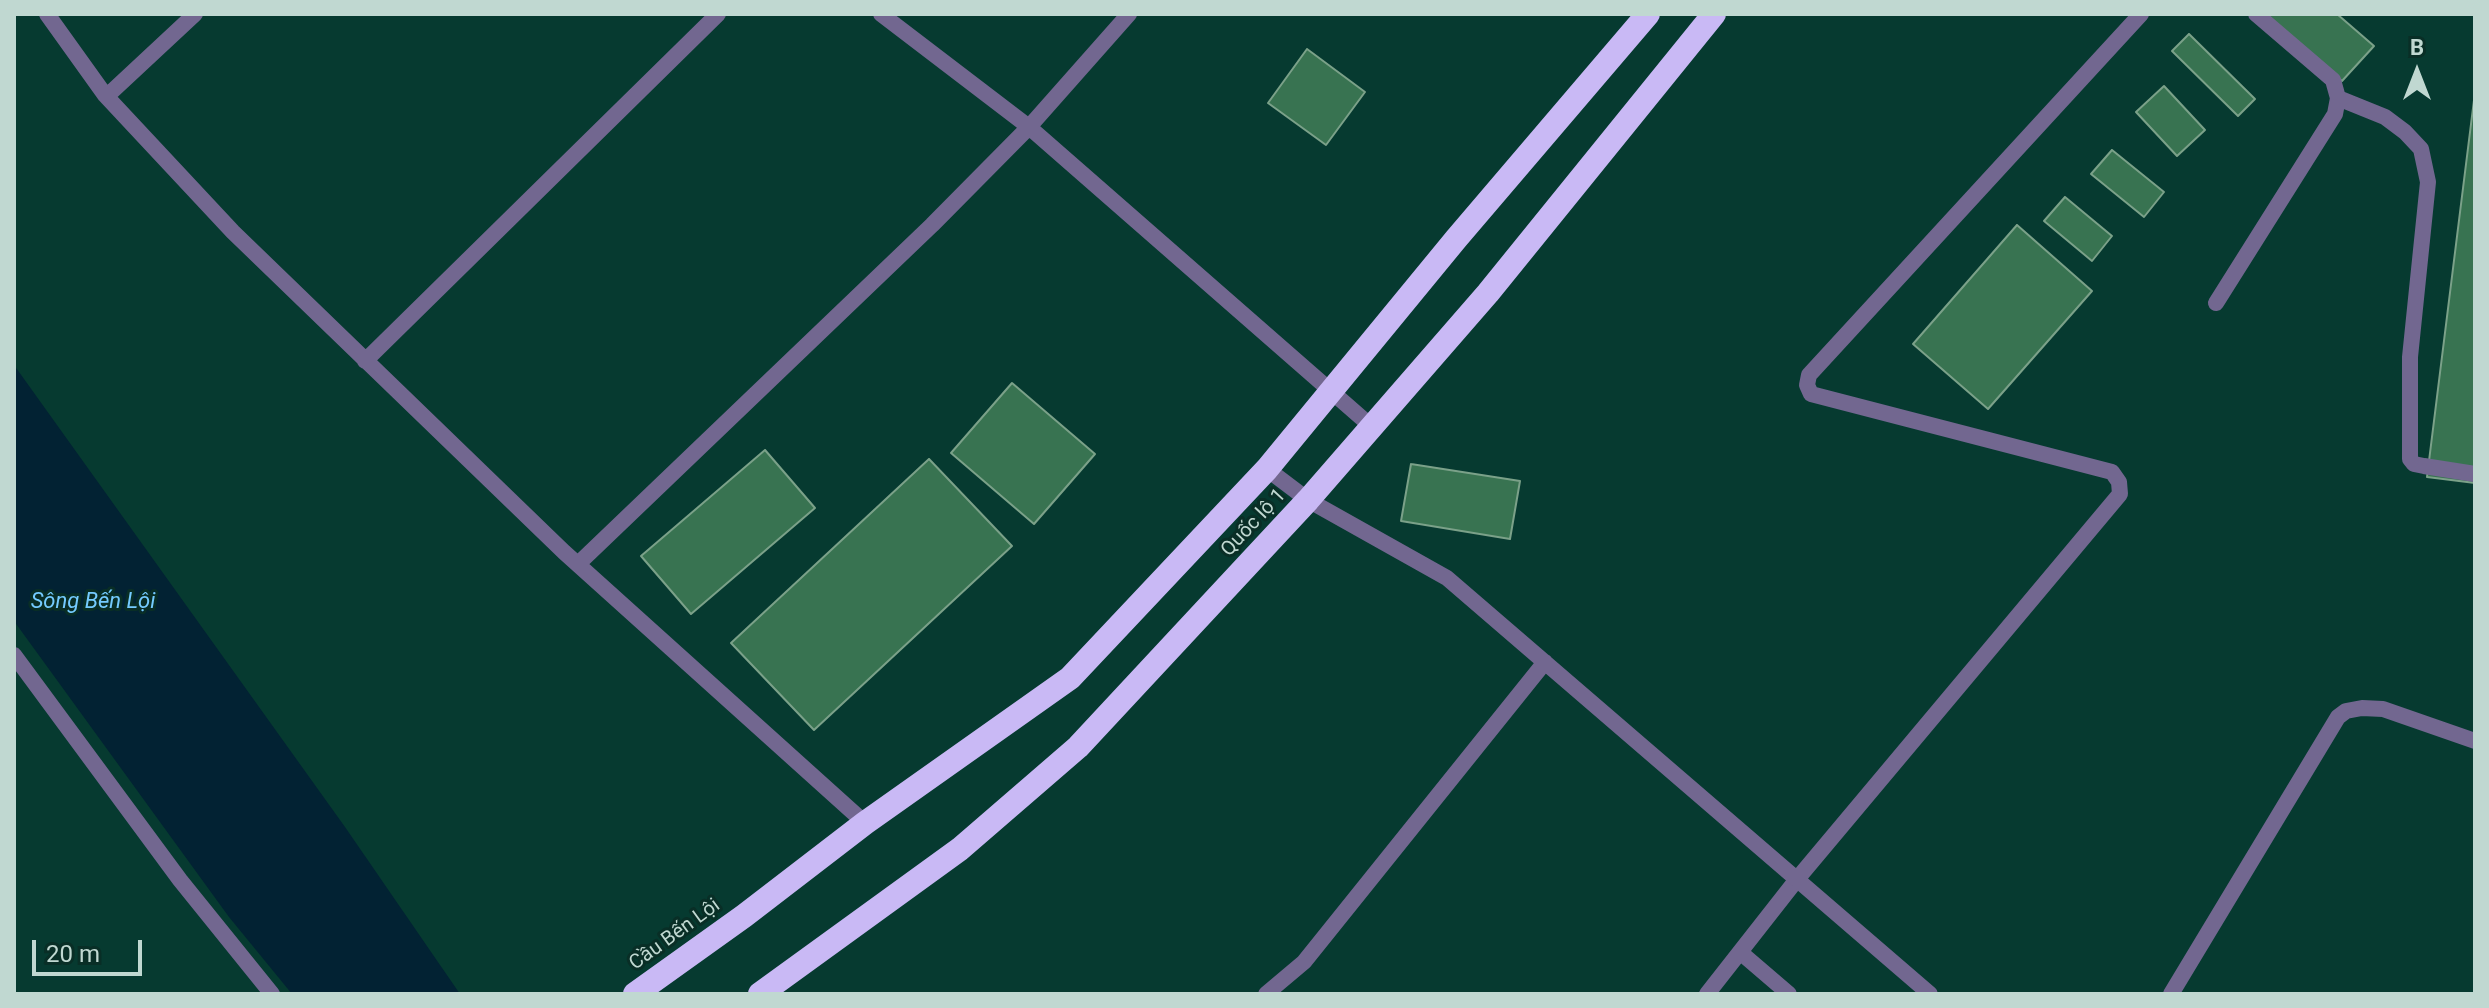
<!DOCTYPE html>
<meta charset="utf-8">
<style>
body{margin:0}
#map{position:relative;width:2489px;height:1008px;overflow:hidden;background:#063a30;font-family:Roboto,sans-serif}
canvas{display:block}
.frame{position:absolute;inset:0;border:16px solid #c0d8d1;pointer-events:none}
.north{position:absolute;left:2377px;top:32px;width:80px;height:80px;-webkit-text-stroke:6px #092e26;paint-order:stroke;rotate:0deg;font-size:22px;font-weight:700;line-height:32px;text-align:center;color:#c0d8d1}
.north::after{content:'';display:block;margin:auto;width:28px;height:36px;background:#c0d8d1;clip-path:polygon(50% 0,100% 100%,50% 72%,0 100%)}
.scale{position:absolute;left:32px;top:940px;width:110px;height:36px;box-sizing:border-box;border:4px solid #c0d8d1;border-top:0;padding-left:10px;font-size:24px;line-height:28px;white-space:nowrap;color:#c0d8d1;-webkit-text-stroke:6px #092e26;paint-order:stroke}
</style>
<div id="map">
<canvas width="2489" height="1008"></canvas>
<div class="frame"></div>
<div class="north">B</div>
<div class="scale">20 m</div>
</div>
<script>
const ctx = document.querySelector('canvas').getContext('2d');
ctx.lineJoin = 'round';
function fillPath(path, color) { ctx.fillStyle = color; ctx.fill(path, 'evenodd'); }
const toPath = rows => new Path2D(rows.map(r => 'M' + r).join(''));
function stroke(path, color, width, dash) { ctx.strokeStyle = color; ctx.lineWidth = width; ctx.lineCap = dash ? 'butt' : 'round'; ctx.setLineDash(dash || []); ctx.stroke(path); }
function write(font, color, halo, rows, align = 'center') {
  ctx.font = font + ' Roboto,sans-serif'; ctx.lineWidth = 6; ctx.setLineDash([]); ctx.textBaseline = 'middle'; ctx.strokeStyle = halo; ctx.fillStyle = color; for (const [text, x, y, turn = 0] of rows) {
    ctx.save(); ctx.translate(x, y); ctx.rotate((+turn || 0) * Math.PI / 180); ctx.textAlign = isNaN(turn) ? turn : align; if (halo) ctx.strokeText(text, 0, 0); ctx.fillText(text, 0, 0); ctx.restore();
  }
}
fillPath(toPath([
 [14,365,345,827,460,994,292,994,229,917,14,621]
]), '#022233');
const building = toPath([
 [2264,14,2337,14,2374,46,2342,81,2264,14],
 [2189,34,2255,99,2238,116,2172,51,2189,34],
 [1307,49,1365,92,1326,145,1268,103,1307,49],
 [2164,86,2205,130,2177,156,2136,112,2164,86],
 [2475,92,2475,483,2427,477,2475,92],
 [2112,150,2164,192,2144,217,2091,174,2112,150],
 [2065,197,2112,236,2092,261,2044,221,2065,197],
 [2017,225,2092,291,1988,409,1913,344,2017,225],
 [1012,383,1095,454,1034,524,951,453,1012,383],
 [765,450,815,508,691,614,641,556,765,450],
 [929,459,1012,546,814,730,731,643,929,459],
 [1411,464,1520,481,1510,539,1401,521,1411,464]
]);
fillPath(building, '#387351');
stroke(building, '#7ba189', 2);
stroke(toPath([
 [2338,98,2385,117,2405,132,2421,149,2428,182,2410,357,2410,459,2414,464,2424,466,2475,474],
 [2216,303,2335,114,2338,98,2333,80,2256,14],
 [1740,952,1789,994],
 [1707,994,1798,878],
 [2171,994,2338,717,2346,711,2362,708,2383,709,2475,741]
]), '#726790', 16);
stroke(toPath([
 [47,14,105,95,233,232,564,552,865,823],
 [881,14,1029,127,1372,427],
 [107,96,195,14],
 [365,361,718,14],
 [1267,469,1308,500,1447,578,1930,994],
 [578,564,932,225,1029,127,1129,14],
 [14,655,180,880,272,994],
 [1798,878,2120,494,2119,482,2112,472,1811,394,1807,385,1809,375,2141,14],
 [1266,994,1304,962,1545,662]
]), '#726790', 16);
stroke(toPath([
 [635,994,744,916,865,823,1070,678,1267,469,1456,239,1648,14],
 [760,994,960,849,1078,747,1308,500,1488,293,1714,14]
]), '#c9b9f5', 24);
write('20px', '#c0d8d1', '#092e26', [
 ["Quốc lộ 1",1254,523,-47],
 ["Cầu Bến Lội",675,935,-36]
]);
write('italic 22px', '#74cbff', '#092e26', [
 ["Sông Bến Lội",93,602]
]);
</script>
